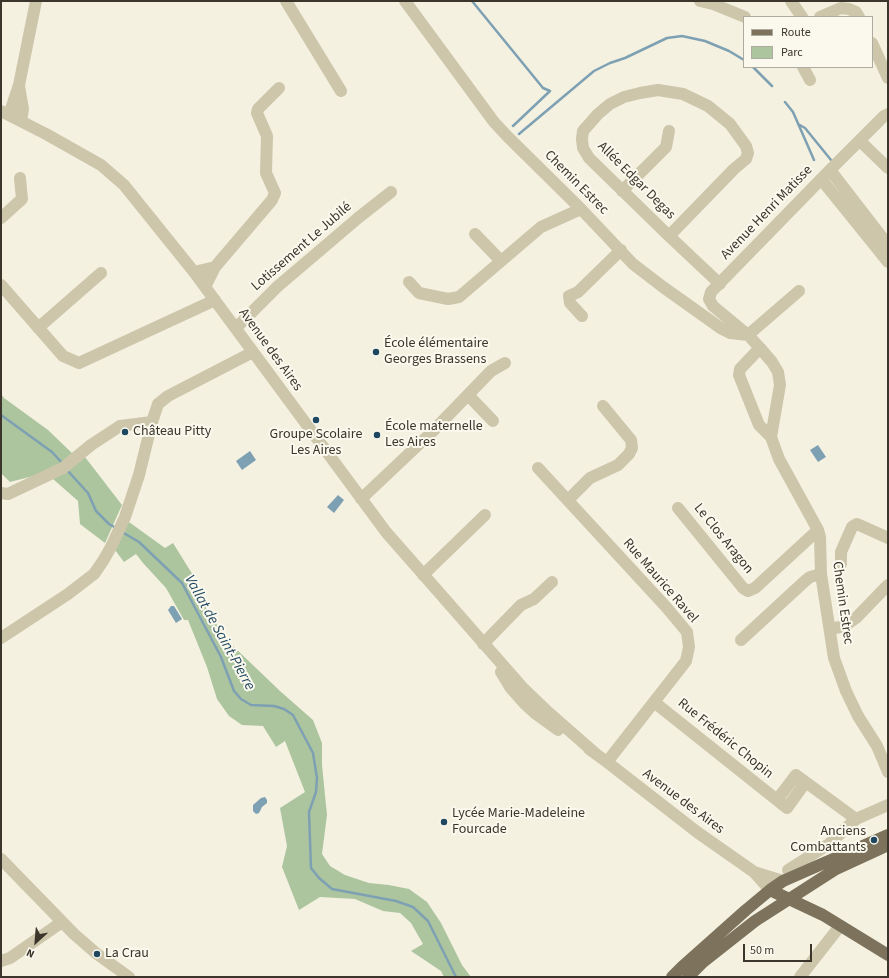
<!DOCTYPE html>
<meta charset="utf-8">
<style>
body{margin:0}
#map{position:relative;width:889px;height:978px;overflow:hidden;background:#f4f1e1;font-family:"Source Sans 3",sans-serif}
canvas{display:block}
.frame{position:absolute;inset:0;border:2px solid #3b352b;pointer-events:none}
.legend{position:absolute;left:743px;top:16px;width:130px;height:52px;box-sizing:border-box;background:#fbf9ee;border:1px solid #aeaba0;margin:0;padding:5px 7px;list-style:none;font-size:12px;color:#3b352b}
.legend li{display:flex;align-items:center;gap:8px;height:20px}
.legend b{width:20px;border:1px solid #aeaba0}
.north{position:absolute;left:16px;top:922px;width:40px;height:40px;-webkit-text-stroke:3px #fbf9ee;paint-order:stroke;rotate:206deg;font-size:11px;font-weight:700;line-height:16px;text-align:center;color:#3b352b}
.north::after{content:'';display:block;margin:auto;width:14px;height:18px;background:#3b352b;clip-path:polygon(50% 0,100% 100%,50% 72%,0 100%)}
.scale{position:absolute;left:743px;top:944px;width:69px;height:18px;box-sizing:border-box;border:2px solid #3b352b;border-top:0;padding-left:5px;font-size:12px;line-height:14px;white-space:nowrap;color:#3b352b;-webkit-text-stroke:3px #fbf9ee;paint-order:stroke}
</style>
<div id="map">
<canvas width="889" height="978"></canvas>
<div class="frame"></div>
<ul class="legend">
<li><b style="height:5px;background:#7d725b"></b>Route</li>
<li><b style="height:11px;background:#acc59f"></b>Parc</li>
</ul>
<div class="north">N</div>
<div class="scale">50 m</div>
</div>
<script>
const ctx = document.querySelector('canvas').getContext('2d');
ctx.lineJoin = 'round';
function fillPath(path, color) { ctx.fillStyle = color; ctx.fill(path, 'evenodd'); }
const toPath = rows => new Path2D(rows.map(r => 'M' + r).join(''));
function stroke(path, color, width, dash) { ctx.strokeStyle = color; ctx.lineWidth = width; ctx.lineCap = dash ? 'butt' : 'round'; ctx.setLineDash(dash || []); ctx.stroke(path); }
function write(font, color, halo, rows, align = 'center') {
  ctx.font = font + ' "Source Sans 3",sans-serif'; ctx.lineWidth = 4; ctx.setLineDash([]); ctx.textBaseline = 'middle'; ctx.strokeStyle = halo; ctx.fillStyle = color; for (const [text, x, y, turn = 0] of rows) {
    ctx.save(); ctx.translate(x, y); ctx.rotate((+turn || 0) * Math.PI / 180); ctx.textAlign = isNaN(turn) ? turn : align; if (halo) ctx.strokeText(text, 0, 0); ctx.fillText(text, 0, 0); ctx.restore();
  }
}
fillPath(toPath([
 [1,394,4,398,48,430,73,454,85,457,122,505,105,543,80,524,78,501,53,479,41,474,10,482,1,473],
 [129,522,165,548,173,543,196,580,208,613,233,646,280,691,313,720,322,743,322,765,327,815,322,854,330,866,345,875,369,883,389,885,409,889,427,902,441,923,462,965,471,977,444,977,441,971,411,951,423,944,411,923,400,913,383,911,355,899,320,897,299,910,282,867,287,846,280,808,305,792,285,741,276,747,263,726,242,725,229,716,217,699,207,667,188,620,184,620,166,588,143,563,136,554,124,562,115,550]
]), '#acc59f');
fillPath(toPath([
 [818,445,826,457,818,462,810,450],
 [250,451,256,460,242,470,236,461],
 [338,495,344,500,334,513,327,507],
 [171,606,174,606,182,619,176,623,168,610],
 [261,798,265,797,267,800,267,803,262,807,259,813,256,814,253,811,253,805]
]), '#7ea0b3');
stroke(toPath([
 [472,1,543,88,550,91,513,126],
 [753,67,772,86],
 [785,102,793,112,814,160],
 [798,124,805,128,831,160],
 [519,134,594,71,610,63,625,58,667,38,682,36,705,41,729,51,744,60],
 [1,415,52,452,63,464],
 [67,470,88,493,96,511,109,524,116,528],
 [122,532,139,542,182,583,221,657,234,691,241,699,251,705,274,706,284,709,293,715,313,753,317,778,316,792,309,812,311,868,319,878,332,889,396,901,413,907,428,921,456,977]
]), '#7ea0b3', 2.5);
stroke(toPath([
 [286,1,341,91],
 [405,1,494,122,508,137,581,209,633,264,663,287,722,329,730,333,748,335],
 [700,1,713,4,745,17],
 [791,1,802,17],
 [820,17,841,8,849,9,856,12,859,17],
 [872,43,888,78],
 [803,67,810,80],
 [19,86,23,109,21,121],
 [1,111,46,134,101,165,124,185,194,272,386,532,522,687,548,712,596,754],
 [888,114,884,116,830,170,711,292,709,299,713,306,748,335,760,348,772,362,778,372,780,385,771,437,779,459,818,530,820,537,821,574,834,658,846,691,858,716,877,746,888,772],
 [9,115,19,85,36,1],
 [860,141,888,168],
 [830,170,888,245],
 [821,179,888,262],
 [622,191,666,147,669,131],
 [1,218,22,199,20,178],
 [475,234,501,261],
 [669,236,734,169,746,159,748,153,746,146,730,124,708,106,683,94,658,90,640,93,624,97,610,104,598,114,583,131,582,139,583,148,589,158,669,236,720,284],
 [215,267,272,200,275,193,266,173,267,136,257,113,258,109,279,88],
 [194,272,215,267,205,287],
 [409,282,419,293,448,299,459,297,541,227,581,209],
 [1,285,63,356,79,363,215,300],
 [582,316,570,303,569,296,578,292,621,250],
 [38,328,101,273],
 [236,328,277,287,358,218,391,192],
 [748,335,799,291],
 [760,348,740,369,739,375,759,425,771,437],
 [468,395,493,421],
 [538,468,667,608,687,632,689,647,686,661,607,762],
 [1,493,8,494,63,468,91,445,120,426,152,422],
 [361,499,433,431,491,371,505,363],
 [568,500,590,478,618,465,629,454,632,448,631,440,603,406],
 [678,508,743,588,748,591,755,588,818,530],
 [841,564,841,552,852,527,857,524,888,538],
 [423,575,485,515],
 [830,629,845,626,856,618,888,585],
 [1,638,68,594,94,574,103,561,111,547,125,517,139,475,152,422,158,404,168,396,253,352],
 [741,640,805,581,810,577,821,574],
 [483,644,521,605,534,599,552,582],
 [501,672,510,687,524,703,536,714,558,730],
 [654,702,787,808,805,783],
 [589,749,607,762,697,832,754,872,770,890],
 [777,800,796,775,856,819,888,805],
 [1,859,74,934,97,954,129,977],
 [788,870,829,844,856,819],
 [754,872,783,881],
 [1,961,10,958,62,922],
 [800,977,840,926]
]), '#cdc6ab', 12);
stroke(toPath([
 [770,890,823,915,888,955],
 [672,977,682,967,746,910,770,890,783,881,888,835],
 [688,977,703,962,755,921,836,869,888,845]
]), '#7d725b', 12);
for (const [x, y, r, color] of [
 [376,352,4,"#1e465f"],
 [316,420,4,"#1e465f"],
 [125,432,4,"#1e465f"],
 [377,435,4,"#1e465f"],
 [444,822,4,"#1e465f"],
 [874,840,4,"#1e465f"],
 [97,954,4,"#1e465f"]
]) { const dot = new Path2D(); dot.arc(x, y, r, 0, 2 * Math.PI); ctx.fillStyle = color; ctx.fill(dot); stroke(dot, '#fbf9ee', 1.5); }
write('14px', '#3b352b', '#fbf9ee', [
 ["Allée Edgar Degas",636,181,45],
 ["Chemin Estrec",576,183,45],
 ["Avenue Henri Matisse",767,213,-46],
 ["Lotissement Le Jubilé",302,247,-41],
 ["Avenue des Aires",270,350,54],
 ["Le Clos Aragon",723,539,51],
 ["Rue Maurice Ravel",660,581,49],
 ["Chemin Estrec",842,603,82],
 ["Rue Frédéric Chopin",725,739,39],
 ["Avenue des Aires",683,802,37]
]);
write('14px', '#3b352b', '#fbf9ee', [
 ["École élémentaire",384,344],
 ["Georges Brassens",384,360],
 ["École maternelle",385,427],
 ["Les Aires",385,443],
 ["Château Pitty",133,432],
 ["Groupe Scolaire",316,435,"center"],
 ["Les Aires",316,451,"center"],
 ["Lycée Marie-Madeleine",452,814],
 ["Fourcade",452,830],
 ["Anciens",866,832,"right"],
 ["Combattants",866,848,"right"],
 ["La Crau",105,954]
], 'left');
write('italic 15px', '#1e465f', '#fbf9ee', [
 ["Vallat de Saint-Pierre",219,633,61]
]);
</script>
